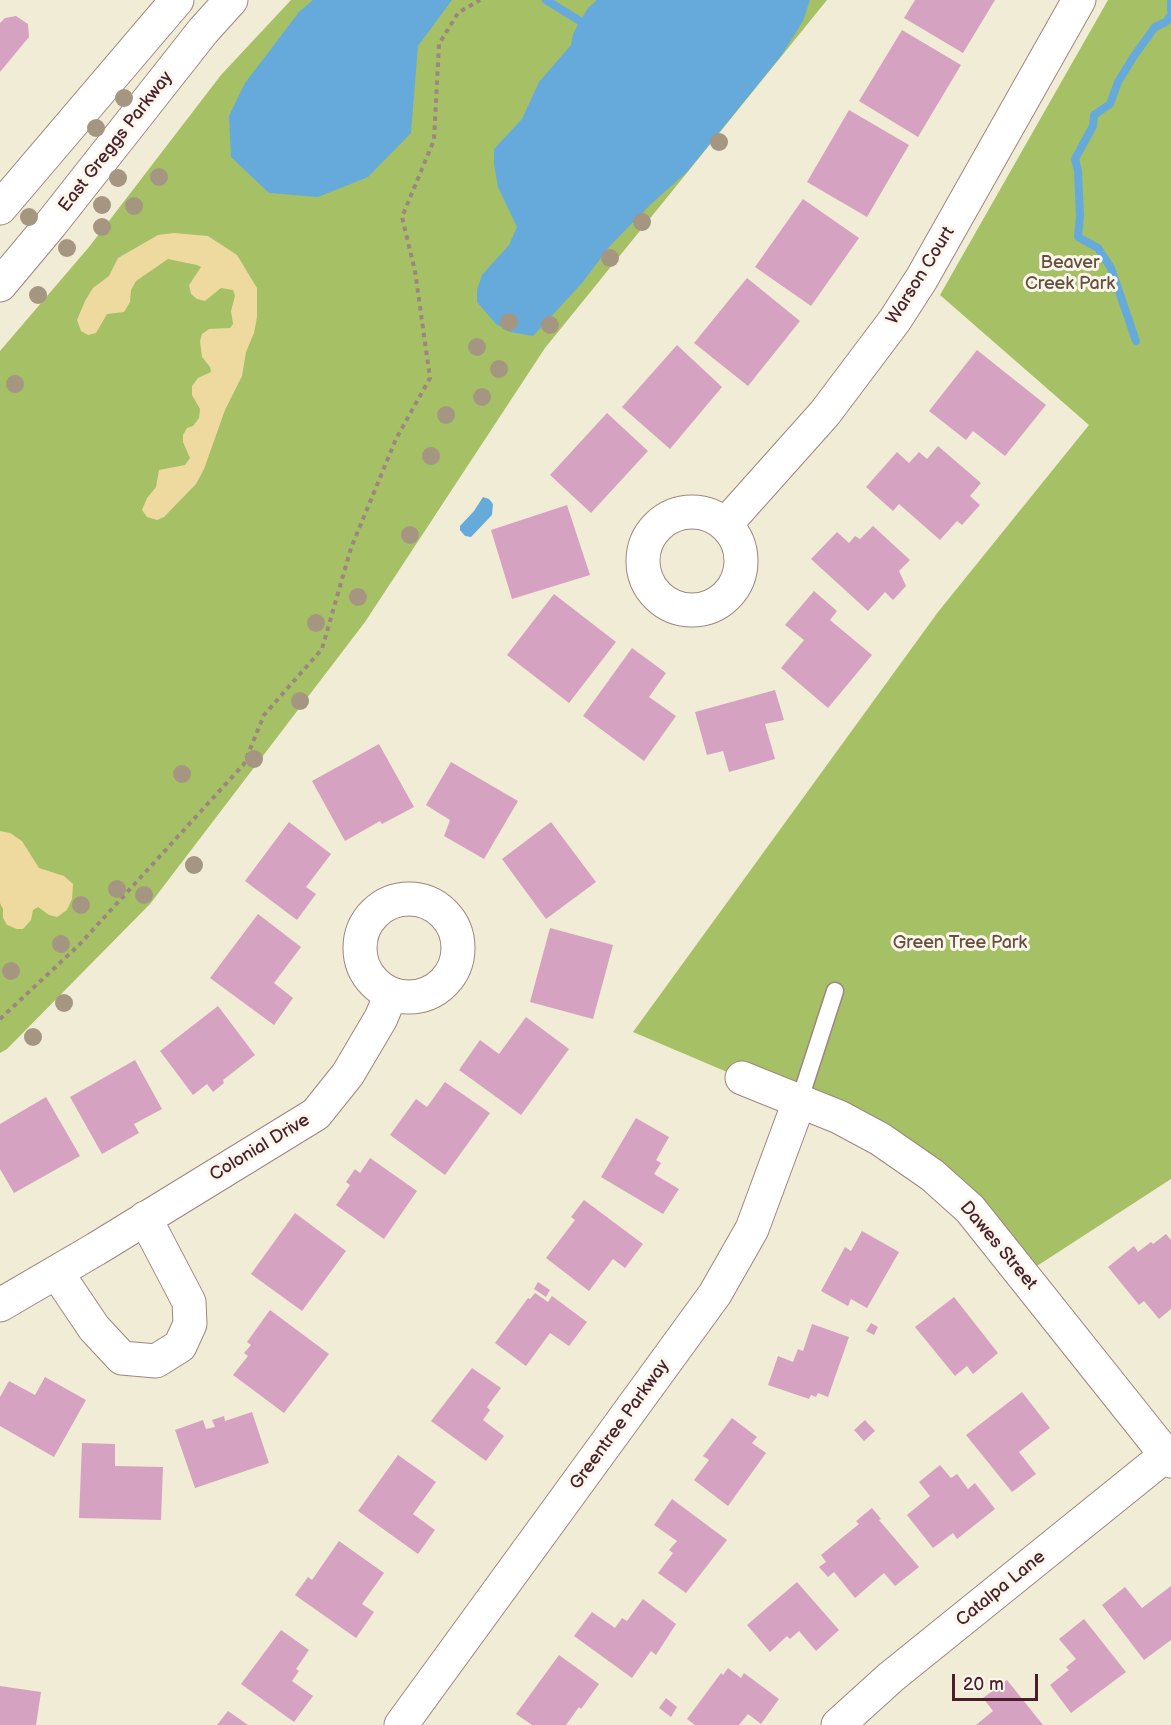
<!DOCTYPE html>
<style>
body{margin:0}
#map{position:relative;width:1171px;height:1725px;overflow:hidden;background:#f1ecd5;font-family:"Balsamiq Sans",sans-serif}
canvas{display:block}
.scale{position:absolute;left:952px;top:1674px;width:86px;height:27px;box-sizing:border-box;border:3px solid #4a1f2b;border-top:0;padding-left:8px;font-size:18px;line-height:21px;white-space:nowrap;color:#4a1f2b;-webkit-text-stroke:4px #fbf7ec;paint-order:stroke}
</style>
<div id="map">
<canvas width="1171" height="1725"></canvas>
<div class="scale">20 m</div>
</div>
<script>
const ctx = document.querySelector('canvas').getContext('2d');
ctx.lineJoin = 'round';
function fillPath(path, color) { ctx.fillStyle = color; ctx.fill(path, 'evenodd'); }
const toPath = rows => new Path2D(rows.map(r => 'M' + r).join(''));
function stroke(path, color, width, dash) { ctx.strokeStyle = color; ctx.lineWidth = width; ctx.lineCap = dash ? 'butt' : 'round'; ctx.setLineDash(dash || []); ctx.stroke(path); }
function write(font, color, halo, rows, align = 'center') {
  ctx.font = font + ' "Balsamiq Sans",sans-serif'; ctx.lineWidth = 6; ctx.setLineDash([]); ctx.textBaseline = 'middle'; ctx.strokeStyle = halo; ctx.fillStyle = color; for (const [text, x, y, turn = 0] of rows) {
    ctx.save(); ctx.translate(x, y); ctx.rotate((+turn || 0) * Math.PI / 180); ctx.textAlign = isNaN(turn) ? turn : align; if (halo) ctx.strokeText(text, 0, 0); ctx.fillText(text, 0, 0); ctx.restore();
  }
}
fillPath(toPath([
 [291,0,827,0,545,348,365,622,150,904,7,1049,0,1053,0,351,89,247,221,75],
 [1108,0,1171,0,1171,1179,1023,1275,970,1209,760,1086,633,1032,938,612,1089,425,940,295]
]), '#a6c066');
fillPath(toPath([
 [174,233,208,236,237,255,257,288,257,317,254,333,246,352,242,376,225,410,204,469,196,484,164,517,157,520,147,517,142,510,147,498,156,487,159,470,185,465,190,458,183,442,183,435,187,428,193,426,199,418,200,409,192,395,192,386,198,378,211,372,210,367,202,357,200,341,202,334,209,329,230,328,233,324,231,311,235,296,233,290,221,288,205,301,197,299,191,294,189,285,201,267,197,265,168,259,136,281,131,290,130,302,124,312,107,314,96,333,88,335,81,331,77,320,85,301,93,288,109,276,118,258,158,235],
 [0,831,10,833,22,841,39,868,64,876,73,884,72,899,67,910,57,917,49,915,38,907,33,910,31,920,23,929,17,929,7,925,3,918,3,909,0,903]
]), '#eeda9e');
fillPath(toPath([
 [313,0,452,0,418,46,411,133,368,177,318,197,269,193,231,157,229,116,245,83,299,12],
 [597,0,810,0,803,21,781,56,687,172,650,205,609,247,583,282,533,336,510,332,496,324,477,302,477,290,482,275,509,245,517,227,498,187,494,164,494,149,522,119,539,82,571,45,573,34,580,21,588,8],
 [483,497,489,499,493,504,492,515,471,537,465,536,460,530,460,526,474,511]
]), '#66aadb');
stroke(toPath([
 [546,0,580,21],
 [1171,2,1171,10],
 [1136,341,1111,268,1098,248,1078,237,1080,216,1078,171,1075,159,1093,126,1094,115,1110,104,1118,82,1134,56,1155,27,1166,22,1171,15]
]), '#66aadb', 8);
fillPath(toPath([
 [915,0,995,0,963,53,904,18],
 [16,16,28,24,29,37,0,72,0,23,5,18],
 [902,30,961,65,918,137,859,101],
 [849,110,909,145,867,217,807,182],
 [803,199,859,238,811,306,755,267],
 [747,278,800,321,748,386,694,343],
 [677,345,722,387,670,449,622,407],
 [977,350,1046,405,1005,456,973,431,966,440,929,411],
 [607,413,648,451,591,513,550,475],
 [938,446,981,483,970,496,980,505,962,525,957,521,940,540,899,504,893,511,866,487,897,452,909,463,919,452,927,459],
 [567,505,590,575,512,599,491,530],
 [873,526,910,560,899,571,906,586,893,600,885,592,868,611,811,559,837,532,849,543,855,536,860,539],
 [814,591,837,611,830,620,872,655,828,708,781,668,804,640,785,625],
 [554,594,616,642,569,703,507,655],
 [632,648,666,673,649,697,676,716,644,761,583,716],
 [775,690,784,720,765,724,775,759,729,772,723,751,707,755,695,712],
 [379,744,414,807,382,824,380,821,345,841,312,781],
 [451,762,518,801,484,859,444,836,450,820,426,805],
 [289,822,331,854,306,887,316,894,297,920,245,881],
 [551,822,596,882,546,919,502,859],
 [258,914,301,947,274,983,293,998,274,1025,210,978],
 [550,928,613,945,593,1019,530,1002],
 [218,1006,255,1055,223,1080,224,1083,213,1092,207,1084,193,1095,160,1051],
 [526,1017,569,1049,521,1115,459,1070,480,1040,499,1054],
 [135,1060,162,1109,134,1124,139,1133,102,1154,70,1097],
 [445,1082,490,1113,445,1175,390,1135,416,1099,427,1107],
 [46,1097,80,1156,14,1193,0,1169,0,1124],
 [636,1118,669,1137,656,1160,661,1163,654,1174,679,1189,663,1214,601,1177],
 [370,1158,417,1191,384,1239,336,1205,350,1185,346,1182,355,1169,360,1173],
 [584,1200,643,1244,625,1268,613,1259,589,1291,546,1258,575,1220,571,1217],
 [295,1213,346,1251,302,1311,251,1274],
 [862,1231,899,1252,867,1308,851,1299,848,1306,821,1291,845,1247,851,1251],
 [1166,1234,1171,1240,1171,1309,1159,1319,1144,1301,1139,1305,1108,1267,1134,1246,1138,1252,1151,1242,1153,1244],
 [538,1282,550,1290,546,1297,534,1289],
 [535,1293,548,1302,552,1296,587,1322,569,1346,550,1333,526,1366,495,1343,528,1298,530,1299],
 [954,1297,998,1353,973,1374,967,1366,955,1376,915,1327],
 [270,1310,329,1354,284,1413,233,1375,248,1356,244,1353,251,1345,247,1342],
 [871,1323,878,1327,874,1335,866,1331],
 [812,1324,849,1337,828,1397,818,1393,816,1397,811,1395,809,1399,768,1385,778,1356,793,1362,798,1349,803,1351],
 [472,1368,501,1388,487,1407,490,1410,483,1420,504,1436,486,1461,431,1421],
 [45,1377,86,1400,54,1457,0,1426,0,1397,9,1381,35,1395],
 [1022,1392,1050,1428,1019,1452,1036,1474,1012,1492,966,1435],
 [252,1412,269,1463,195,1488,175,1430,203,1420,206,1429,215,1427,212,1420,224,1416,225,1421],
 [732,1418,757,1437,752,1443,766,1453,728,1506,694,1480,709,1460,703,1456],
 [865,1420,875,1431,864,1441,854,1430],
 [82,1443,115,1444,115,1466,163,1467,161,1520,79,1518],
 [398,1455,436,1482,413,1514,435,1530,418,1554,358,1511],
 [940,1465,951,1478,957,1474,968,1489,975,1483,995,1509,957,1539,953,1533,933,1548,907,1515,930,1496,919,1482],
 [672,1499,727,1540,686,1593,658,1573,673,1553,669,1550,677,1541,654,1525],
 [872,1508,881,1519,879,1520,919,1567,895,1586,884,1573,855,1598,834,1572,828,1577,819,1567,826,1562,821,1555,859,1524,856,1521],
 [339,1541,384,1573,362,1604,374,1612,356,1638,295,1595,308,1577,312,1580],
 [797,1582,839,1630,816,1651,799,1631,790,1639,787,1636,770,1652,747,1625],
 [1171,1586,1171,1640,1144,1660,1102,1605,1125,1587,1142,1608],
 [643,1599,676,1624,656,1655,651,1651,632,1678,574,1636,592,1612,615,1628,622,1618,627,1621],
 [1084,1619,1126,1672,1071,1713,1050,1685,1069,1670,1066,1667,1076,1659,1059,1639],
 [281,1630,309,1650,296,1669,299,1671,292,1681,313,1696,294,1722,241,1684],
 [559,1655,599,1684,581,1709,579,1707,566,1725,532,1725,516,1714],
 [728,1668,741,1678,744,1673,779,1699,761,1724,748,1714,739,1725,695,1725,687,1719,721,1673,723,1675],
 [1007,1680,1043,1725,976,1725,993,1711,983,1698],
 [0,1686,41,1692,36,1725,0,1725],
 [666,1698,677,1707,671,1717,659,1708],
 [228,1711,248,1725,217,1725]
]), '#d6a2c2');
const lane = toPath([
 [799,1102,835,991]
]);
const street = toPath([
 [0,208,177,0],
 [0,285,51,224,203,31,231,0],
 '643 561a49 49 0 1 1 98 0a49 49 0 1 1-98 0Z',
 [725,525,825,413,895,320,922,278,1079,0],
 '360 948a49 49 0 1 1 98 0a49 49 0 1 1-98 0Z',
 [742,1078,839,1117,880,1139,932,1175,970,1209,1171,1461],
 [57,1273,94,1328,122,1358,156,1361,180,1346,190,1324,189,1302,145,1218],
 [0,1305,96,1249,316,1114,348,1074,381,1018,391,994],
 [401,1725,715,1294,752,1229,799,1102],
 [838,1725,891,1677,1166,1455]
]);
stroke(lane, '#9e8680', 19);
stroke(street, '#9e8680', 35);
stroke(toPath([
 [0,1019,79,945,244,764,264,715,322,649,351,548,396,439,430,378,415,271,402,217,434,140,439,44,458,13,480,0]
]), '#9e8680', 4, [4.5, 4.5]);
stroke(lane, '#fff', 16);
stroke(street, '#fff', 33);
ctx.fillStyle = '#a59681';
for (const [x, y] of [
 [124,98],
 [96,128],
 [719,142],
 [159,177],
 [118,178],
 [102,205],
 [134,206],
 [29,217],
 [642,222],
 [102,227],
 [67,248],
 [610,258],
 [38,295],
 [509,322],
 [550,325],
 [477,347],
 [499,369],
 [15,384],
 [482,397],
 [446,415],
 [431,456],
 [410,535],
 [358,597],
 [316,623],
 [300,701],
 [254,759],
 [182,774],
 [194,865],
 [117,889],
 [144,895],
 [81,905],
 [61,944],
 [11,971],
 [64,1003],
 [33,1037]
]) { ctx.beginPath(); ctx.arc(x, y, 9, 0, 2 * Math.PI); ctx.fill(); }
write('18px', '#4a1f2b', '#fbf7ec', [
 ["East Greggs Parkway",116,142,-52],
 ["Warson Court",921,276,-58],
 ["Colonial Drive",260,1148,-31],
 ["Dawes Street",998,1246,50],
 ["Greentree Parkway",620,1425,-54],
 ["Catalpa Lane",1001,1589,-39]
]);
write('18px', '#664f3d', '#fbf7ec', [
 ["Beaver",1070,263],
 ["Creek Park",1070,284],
 ["Green Tree Park",960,943]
]);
</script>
